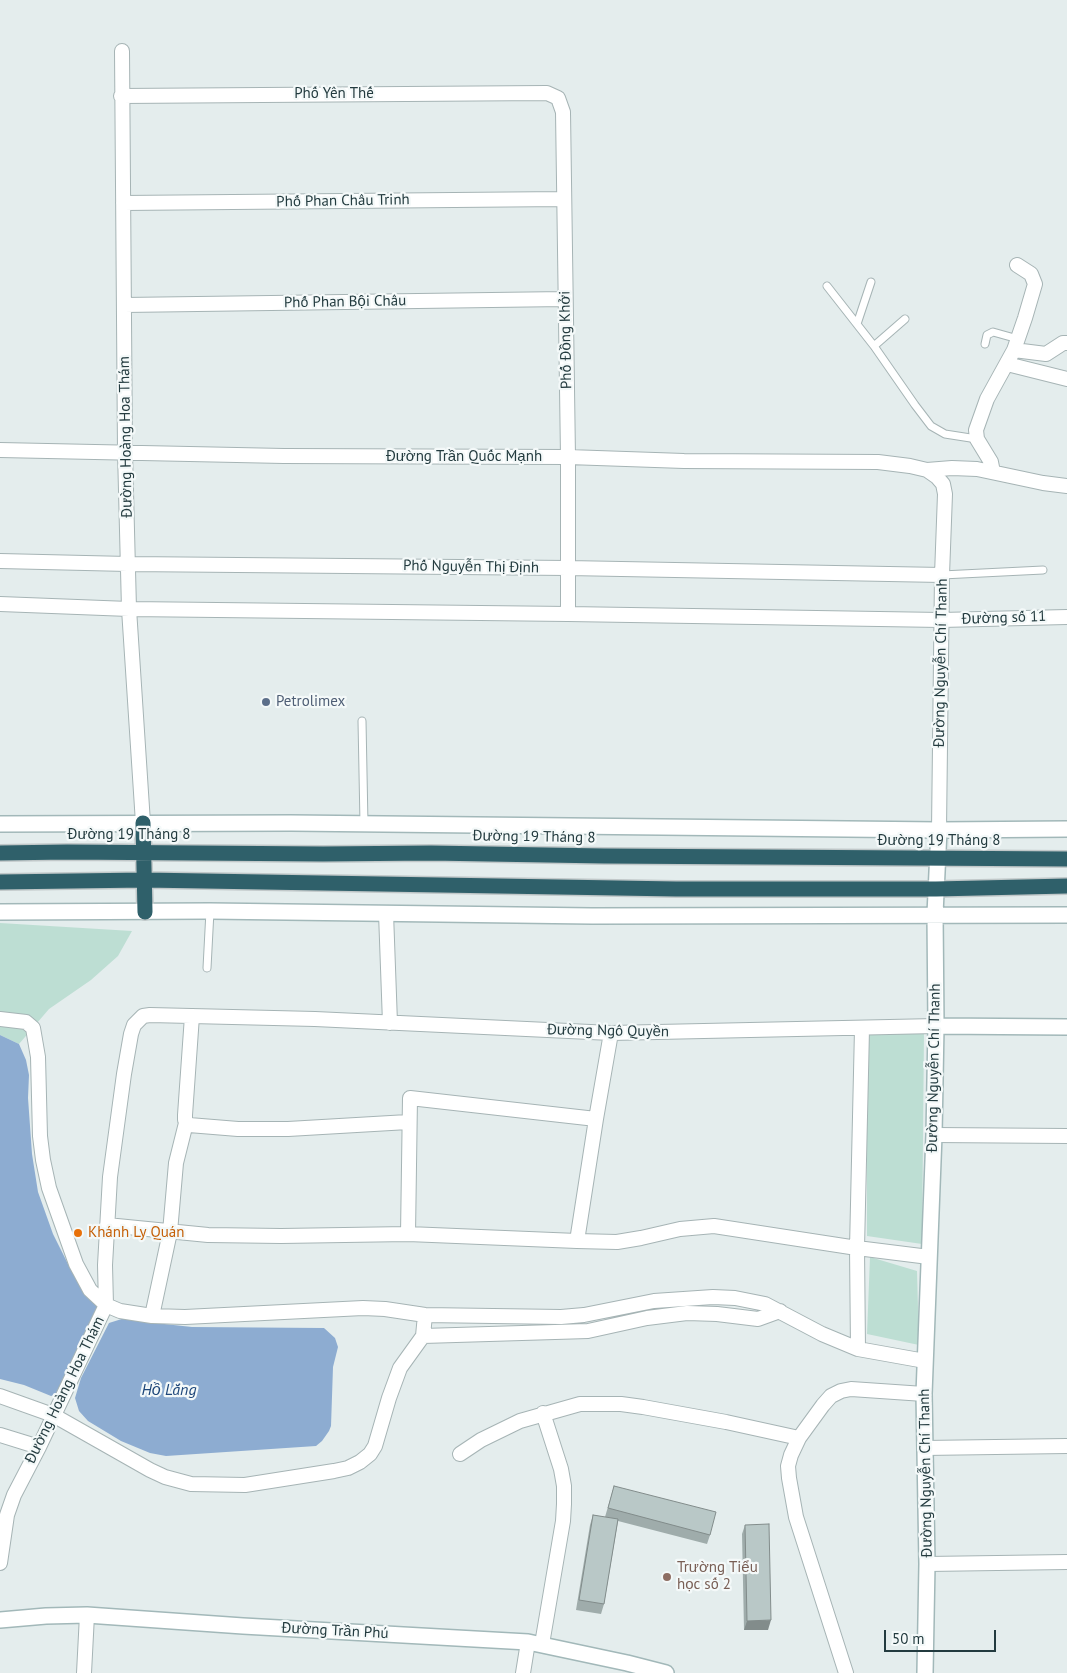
<!DOCTYPE html>
<meta charset="utf-8">
<style>
body{margin:0}
#map{position:relative;width:1067px;height:1673px;overflow:hidden;background:#e4eded;font-family:"PT Sans",sans-serif}
canvas{display:block}
.scale{position:absolute;left:884px;top:1630px;width:112px;height:22px;box-sizing:border-box;border:2px solid #233b3f;border-top:0;padding-left:6px;font-size:15px;line-height:18px;white-space:nowrap;color:#233b3f;-webkit-text-stroke:4px #f4f9f9;paint-order:stroke}
</style>
<div id="map">
<canvas width="1067" height="1673"></canvas>
<div class="scale">50 m</div>
</div>
<script>
const ctx = document.querySelector('canvas').getContext('2d');
ctx.lineJoin = 'round';
function fillPath(path, color) { ctx.fillStyle = color; ctx.fill(path, 'evenodd'); }
const toPath = rows => new Path2D(rows.map(r => 'M' + r).join(''));
function stroke(path, color, width, dash) { ctx.strokeStyle = color; ctx.lineWidth = width; ctx.lineCap = dash ? 'butt' : 'round'; ctx.setLineDash(dash || []); ctx.stroke(path); }
function write(font, color, halo, rows, align = 'center') {
  ctx.font = font + ' "PT Sans",sans-serif'; ctx.lineWidth = 4.5; ctx.setLineDash([]); ctx.textBaseline = 'middle'; ctx.strokeStyle = halo; ctx.fillStyle = color; for (const [text, x, y, turn = 0] of rows) {
    ctx.save(); ctx.translate(x, y); ctx.rotate((+turn || 0) * Math.PI / 180); ctx.textAlign = isNaN(turn) ? turn : align; if (halo) ctx.strokeText(text, 0, 0); ctx.fillText(text, 0, 0); ctx.restore();
  }
}
fillPath(toPath([
 [0,923,132,931,118,956,91,980,49,1009,19,1044,0,1035],
 [867,1032,924,1032,922,1244,867,1236],
 [870,1257,917,1271,919,1345,867,1334]
]), '#bdded3');
fillPath(toPath([
 [0,1035,19,1044,26,1060,29,1075,28,1098,32,1154,38,1192,53,1234,72,1272,86,1294,97,1302,98,1309,61,1393,51,1396,24,1385,0,1379],
 [128,1317,146,1322,192,1327,324,1328,335,1338,338,1347,333,1367,331,1426,329,1431,322,1441,316,1446,166,1456,150,1453,121,1441,88,1421,79,1411,75,1398,81,1378,109,1323]
]), '#8dacd1');
const lane = toPath([
 [827,286,874,346,915,405,931,426,945,434,977,439],
 [857,324,871,282],
 [985,344,987,335,993,332,1018,339],
 [874,346,905,319],
 [942,575,1043,570],
 [362,721,364,824],
 [207,968,210,911]
]);
const street = toPath([
 [122,51,125,452,129,609,143,823],
 [121,96,547,93,558,98,563,112,568,457,568,614],
 [123,203,564,199],
 [124,305,565,299],
 [1014,350,1046,354,1063,343,1067,343],
 [1007,364,1067,379],
 [0,450,284,456,568,457,684,461,878,462,910,466,927,470,937,477,943,484,945,494,942,575,939,830],
 [927,470,952,468,977,469,1043,483,1067,486],
 [993,472,991,462,977,439,976,430,987,399,1014,350,1025,318,1035,284,1031,274,1017,265],
 [0,561,128,564,568,568,942,575],
 [0,604,129,609,568,614,941,620,1067,617],
 [386,913,390,1023],
 [192,1016,185,1115,185,1120,189,1125,238,1129,288,1129,408,1122],
 [0,1019,26,1022,33,1028,38,1057,40,1136,43,1160,49,1188,76,1264,90,1290,106,1305,120,1311,152,1316,185,1317,363,1308,385,1309,425,1315,561,1317,584,1315,654,1301,713,1297,735,1298,765,1304,822,1334,858,1349,925,1361],
 [934,1135,1067,1136],
 [107,1225,208,1235,281,1236,408,1234,577,1241,617,1242,641,1238,680,1229,714,1226,857,1248,929,1257],
 [408,1234,410,1098,596,1119],
 [577,1241,596,1119,611,1033],
 [152,1316,170,1232,176,1163,186,1123],
 [423,1336,588,1331,647,1318,687,1313,717,1314,758,1319,780,1311],
 [858,1349,857,1248,862,1029],
 [0,1396,53,1415,150,1470,165,1477,191,1484,245,1485,334,1471,348,1468,360,1462,370,1454,375,1446,389,1398,400,1368,423,1336,425,1315],
 [0,1435,39,1447],
 [924,1448,1067,1446],
 [460,1454,481,1440,520,1421,580,1404,621,1404,643,1407,726,1422,799,1438],
 [0,1563,7,1515,14,1495,39,1447,106,1305,105,1265,110,1177,124,1074,131,1034,134,1025,143,1016,150,1015,315,1019,611,1033,936,1026],
 [927,1564,1067,1562],
 [542,1644,563,1521,564,1504,564,1486,561,1469,543,1413],
 [84,1673,87,1615],
 [523,1673,528,1642],
 [846,1673,796,1517,789,1478,788,1466,791,1455,799,1438,823,1405,831,1396,841,1391,851,1389,924,1394]
]);
const secondary = toPath([
 [0,824,291,823,939,830,1067,829],
 [0,912,210,911,592,916,1067,915],
 [936,1026,1067,1027],
 [0,1620,46,1616,87,1615,243,1626,528,1642,627,1663,666,1673],
 [925,1673,927,1564,924,1394,934,1135,936,1026,935,914,939,830]
]);
const highway = toPath([
 [143,823,145,912],
 [0,853,67,852,323,854,431,853,604,856,1067,859],
 [0,882,145,880,676,889,936,889,1067,886]
]);
stroke(lane, '#a6b4b5', 9);
stroke(street, '#a6b4b5', 16);
stroke(secondary, '#a2b8b9', 18);
stroke(highway, '#c1c8c9', 18);
stroke(lane, '#fff', 7);
stroke(street, '#fff', 14);
stroke(secondary, '#fff', 15);
stroke(highway, '#2f606a', 15);
fillPath(toPath([
 [614,1486,710,1535,707,1544,618,1521,604,1604,601,1614,576,1610,590,1525,593,1515,605,1517],
 [745,1525,768,1630,744,1630,742,1534]
]), '#9facab');
fillPath(toPath([
 [771,1620,768,1630,744,1630,747,1621]
]), '#828c8b');
const building = toPath([
 [614,1486,716,1512,710,1535,608,1508,614,1486],
 [593,1515,618,1519,604,1604,579,1600,593,1515],
 [769,1524,771,1620,747,1621,745,1525,769,1524]
]);
fillPath(building, '#b9c8c7');
stroke(building, '#828c8b', 1);
for (const [x, y, r, color] of [
 [266,702,5,"#5c6f8a"],
 [78,1233,5,"#e8710a"],
 [667,1577,5,"#8d6e63"]
]) { const dot = new Path2D(); dot.arc(x, y, r, 0, 2 * Math.PI); ctx.fillStyle = color; ctx.fill(dot); stroke(dot, '#f4f9f9', 2); }
write('15px', '#233b3f', '#f4f9f9', [
 ["Phố Yên Thế",334,94],
 ["Phố Phan Châu Trinh",343,201,-1],
 ["Phố Phan Bội Châu",345,302,-1],
 ["Phố Đồng Khởi",566,340,-91],
 ["Đường Hoàng Hoa Thám",126,437,-91],
 ["Đường Trần Quốc Mạnh",464,457],
 ["Phố Nguyễn Thị Định",471,567,1],
 ["Đường số 11",1004,618,-2],
 ["Đường Nguyễn Chí Thanh",941,663,-89],
 ["Đường 19 Tháng 8",129,835],
 ["Đường 19 Tháng 8",534,837,1],
 ["Đường 19 Tháng 8",939,841],
 ["Đường Ngô Quyền",608,1031,1],
 ["Đường Nguyễn Chí Thanh",934,1068,-89],
 ["Đường Hoàng Hoa Thám",65,1390,-64],
 ["Đường Nguyễn Chí Thanh",926,1473,-91],
 ["Đường Trần Phú",335,1631,3]
]);
write('15px', '#4e5e75', '#f4f9f9', [
 ["Petrolimex",276,702]
], 'left');
write('15px', '#c56008', '#f4f9f9', [
 ["Khánh Ly Quán",88,1233]
], 'left');
write('15px', '#785e54', '#f4f9f9', [
 ["Trường Tiểu",677,1568],
 ["học số 2",677,1585]
], 'left');
write('italic 16px', '#1e477a', '#f4f9f9', [
 ["Hồ Lắng",169,1390]
]);
</script>
